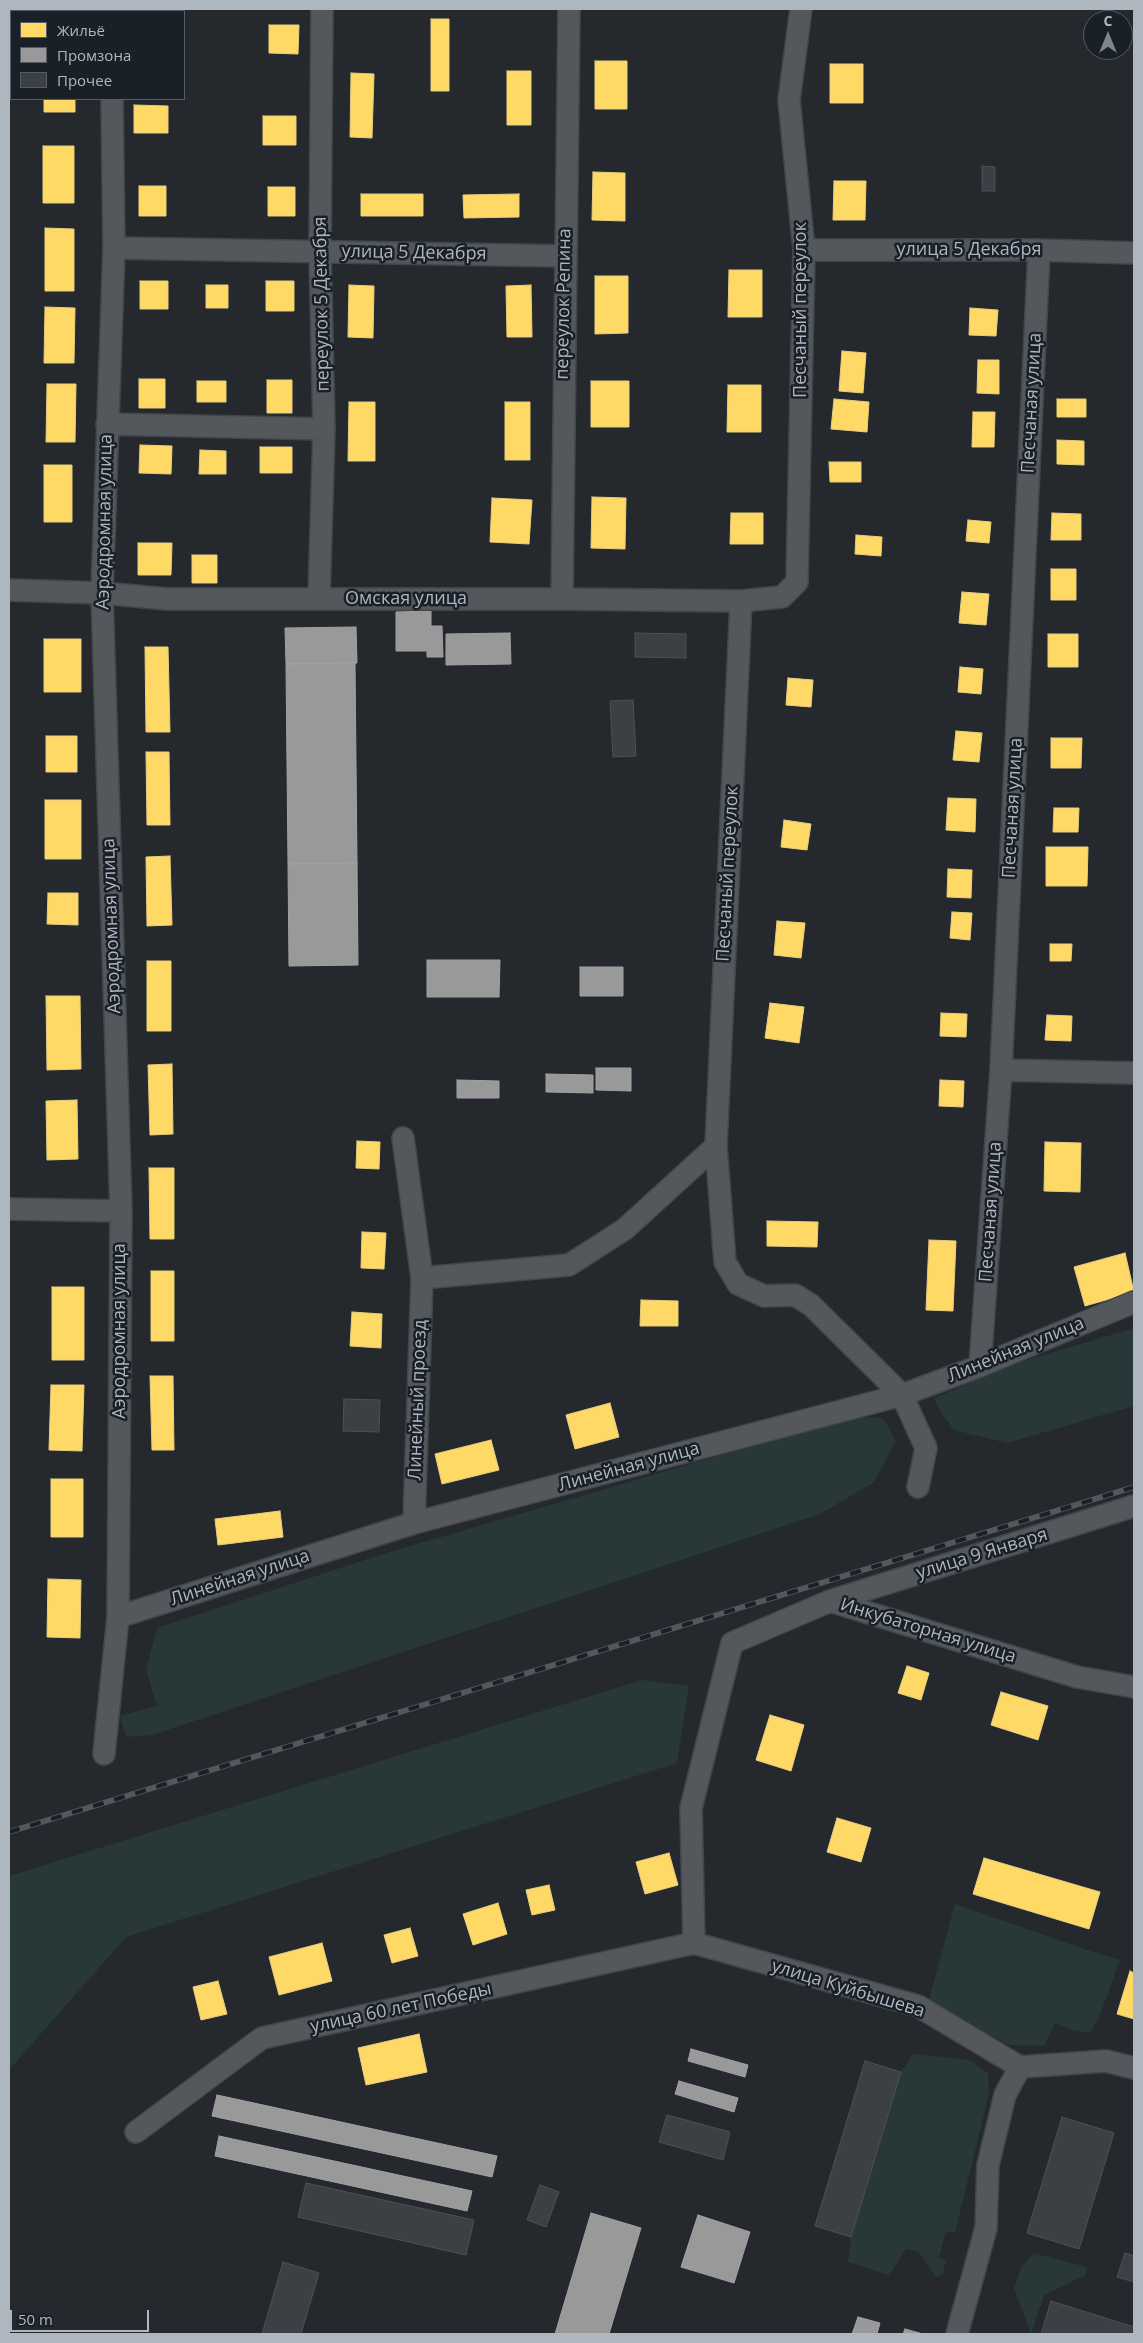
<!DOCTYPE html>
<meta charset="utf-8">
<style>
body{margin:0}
#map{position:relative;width:1143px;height:2343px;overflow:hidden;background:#25292e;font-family:"Open Sans",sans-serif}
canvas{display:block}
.frame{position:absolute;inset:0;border:10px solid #aeb6c0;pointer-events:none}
.legend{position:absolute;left:10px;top:10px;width:175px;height:90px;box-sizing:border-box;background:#1a2028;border:1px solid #555c65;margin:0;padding:6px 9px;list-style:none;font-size:15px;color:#aeb6c0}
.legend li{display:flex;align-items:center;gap:10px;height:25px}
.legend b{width:25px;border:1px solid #555c65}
.north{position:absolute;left:1083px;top:10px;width:50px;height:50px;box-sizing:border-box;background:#1a2028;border:1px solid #555c65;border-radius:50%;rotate:0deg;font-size:14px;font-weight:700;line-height:20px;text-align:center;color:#aeb6c0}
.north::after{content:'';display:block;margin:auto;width:18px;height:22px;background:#7e858d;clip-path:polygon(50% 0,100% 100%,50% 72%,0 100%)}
.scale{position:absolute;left:10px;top:2310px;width:139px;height:22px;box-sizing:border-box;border:2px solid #aeb6c0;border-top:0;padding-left:6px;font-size:15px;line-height:18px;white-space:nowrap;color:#aeb6c0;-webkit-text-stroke:4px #1a2028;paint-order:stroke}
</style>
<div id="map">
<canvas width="1143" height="2343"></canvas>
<div class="frame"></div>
<ul class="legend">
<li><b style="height:14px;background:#ffd966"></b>Жильё</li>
<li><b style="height:14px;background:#999"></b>Промзона</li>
<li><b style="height:14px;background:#3c3f44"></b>Прочее</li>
</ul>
<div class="north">С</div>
<div class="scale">50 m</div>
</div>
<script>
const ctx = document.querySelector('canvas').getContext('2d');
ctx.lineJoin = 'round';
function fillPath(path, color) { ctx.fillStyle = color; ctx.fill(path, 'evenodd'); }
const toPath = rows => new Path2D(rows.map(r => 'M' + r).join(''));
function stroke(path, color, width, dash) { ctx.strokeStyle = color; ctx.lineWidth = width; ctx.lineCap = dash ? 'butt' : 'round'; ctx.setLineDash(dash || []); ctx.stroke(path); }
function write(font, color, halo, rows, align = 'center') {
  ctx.font = font + ' "Open Sans",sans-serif'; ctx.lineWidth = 5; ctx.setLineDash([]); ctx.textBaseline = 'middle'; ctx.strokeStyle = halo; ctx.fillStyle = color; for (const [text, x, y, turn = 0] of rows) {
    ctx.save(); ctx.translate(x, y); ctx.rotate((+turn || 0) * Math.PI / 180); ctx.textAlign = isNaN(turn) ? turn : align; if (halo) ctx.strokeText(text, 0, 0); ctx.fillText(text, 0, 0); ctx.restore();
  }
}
fillPath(toPath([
 [1134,1328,1134,1406,1007,1443,954,1430,940,1411,934,1398,1020,1362],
 [851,1417,883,1418,896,1441,874,1482,820,1514,152,1735,126,1737,120,1716,157,1706,146,1670,157,1628,383,1554],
 [642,1680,689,1686,677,1763,126,1937,9,2070,9,1876],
 [955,1904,1087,1950,1120,1960,1100,2015,1090,2033,1072,2030,1055,2023,1044,2046,1009,2045,929,2000],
 [913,2054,970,2060,988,2073,989,2093,955,2233,946,2231,939,2258,946,2260,943,2274,936,2277,919,2252,906,2249,889,2275,848,2262,851,2237,901,2072],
 [1033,2253,1087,2267,1086,2275,1044,2295,1031,2334,1014,2288,1021,2268]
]), '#283737');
const homes = toPath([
 [29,9,62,9,62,11,29,11,29,9],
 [431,19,449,19,449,91,431,91,431,19],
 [269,25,299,25,298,54,269,53,269,25],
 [595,61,627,61,627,109,595,109,595,61],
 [830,64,863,64,863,103,830,103,830,64],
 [507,71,531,71,531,125,507,125,507,71],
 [351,73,374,74,372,138,350,137,351,73],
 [44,99,75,99,75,112,44,112,44,99],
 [134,105,168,106,168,133,134,133,134,105],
 [263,116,296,116,296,145,263,145,263,116],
 [43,146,74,146,74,203,43,203,43,146],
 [593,172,625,173,625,221,592,220,593,172],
 [834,181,866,181,865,220,833,220,834,181],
 [139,186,166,186,166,216,139,216,139,186],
 [268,187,295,187,295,216,268,216,268,187],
 [361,194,423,194,423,216,361,216,361,194],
 [519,194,519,217,464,218,463,195,519,194],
 [45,228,74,229,74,291,45,291,45,228],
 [729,270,762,270,762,317,728,317,729,270],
 [595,276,628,276,628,333,595,334,595,276],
 [140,281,168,281,168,309,140,309,140,281],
 [266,281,294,281,294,311,266,311,266,281],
 [206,285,228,285,228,308,206,308,206,285],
 [349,285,374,286,373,338,348,337,349,285],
 [531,285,532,337,507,337,506,286,531,285],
 [45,307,75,308,74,363,44,363,45,307],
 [970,308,998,310,996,336,969,335,970,308],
 [842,351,866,353,863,393,839,391,842,351],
 [978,360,999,360,999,394,977,393,978,360],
 [139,379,165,379,165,408,139,408,139,379],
 [267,380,292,380,292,413,267,413,267,380],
 [197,381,226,381,226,402,197,402,197,381],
 [591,381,629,381,629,427,591,427,591,381],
 [47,384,76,384,75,442,46,442,47,384],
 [728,385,761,385,761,432,727,432,728,385],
 [834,399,869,402,867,432,831,429,834,399],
 [1057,399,1086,399,1086,417,1057,417,1057,399],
 [349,402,375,402,375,461,348,461,349,402],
 [505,402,530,402,530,460,505,460,505,402],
 [973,412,995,412,994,447,972,447,973,412],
 [1057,440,1084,441,1084,465,1057,464,1057,440],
 [140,445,172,446,171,474,139,473,140,445],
 [260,447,292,447,292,473,260,473,260,447],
 [200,450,226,451,226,474,199,474,200,450],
 [829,462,861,462,861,482,830,482,829,462],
 [44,465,72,465,72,522,44,522,44,465],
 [592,497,626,498,625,549,591,548,592,497],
 [492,498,532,500,529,544,490,542,492,498],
 [731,513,763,513,763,544,730,544,731,513],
 [1052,513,1081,514,1081,540,1051,540,1052,513],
 [968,520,991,522,989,543,966,541,968,520],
 [856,535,882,537,881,556,855,554,856,535],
 [138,543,172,543,171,575,138,575,138,543],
 [192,555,217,555,217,583,192,583,192,555],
 [1051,569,1076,569,1076,600,1051,600,1051,569],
 [962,592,989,594,986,625,959,623,962,592],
 [1048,634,1078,634,1078,667,1048,667,1048,634],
 [44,639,81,639,81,692,44,692,44,639],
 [145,647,168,647,170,732,146,732,145,647],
 [960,667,983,669,981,694,958,692,960,667],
 [788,678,813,680,811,707,786,705,788,678],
 [956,731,982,733,979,762,953,760,956,731],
 [46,736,77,736,77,772,46,772,46,736],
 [1051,738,1082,738,1081,768,1051,768,1051,738],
 [146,752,169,752,170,825,147,825,146,752],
 [948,798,976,799,975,832,946,830,948,798],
 [45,800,81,800,81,859,45,859,45,800],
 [1054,808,1079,808,1078,832,1053,832,1054,808],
 [784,820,811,824,807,850,781,847,784,820],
 [1046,847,1088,847,1087,886,1046,886,1046,847],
 [170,856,172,925,147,926,146,857,170,856],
 [948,869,972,870,971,898,947,897,948,869],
 [48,893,78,893,78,925,47,924,48,893],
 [952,912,972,913,970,940,950,938,952,912],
 [777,921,805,923,801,958,774,955,777,921],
 [1050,944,1072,944,1071,961,1050,961,1050,944],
 [147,961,171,961,171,1031,147,1031,147,961],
 [46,996,80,996,81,1069,47,1070,46,996],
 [770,1003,804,1007,799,1043,765,1038,770,1003],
 [941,1013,967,1014,966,1037,940,1036,941,1013],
 [1047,1015,1072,1016,1071,1041,1045,1040,1047,1015],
 [172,1064,173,1134,150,1135,148,1065,172,1064],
 [940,1080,964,1081,963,1107,939,1106,940,1080],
 [77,1100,78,1159,47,1160,46,1101,77,1100],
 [357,1141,380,1142,379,1169,356,1168,357,1141],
 [1045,1142,1081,1143,1080,1192,1044,1191,1045,1142],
 [149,1168,174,1168,174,1239,150,1239,149,1168],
 [767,1221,818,1222,817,1247,767,1246,767,1221],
 [362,1232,386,1233,384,1269,361,1268,362,1232],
 [929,1240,956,1241,953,1311,926,1310,929,1240],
 [1125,1253,1134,1292,1085,1306,1074,1267,1125,1253],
 [151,1271,174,1271,174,1341,151,1341,151,1271],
 [52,1287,84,1287,84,1360,52,1360,52,1287],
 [641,1300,678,1301,678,1326,640,1326,641,1300],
 [352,1312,382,1314,381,1348,350,1346,352,1312],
 [150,1376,173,1376,174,1450,152,1450,150,1376],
 [51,1385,84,1385,82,1451,49,1450,51,1385],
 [610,1403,619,1437,575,1449,566,1415,610,1403],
 [491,1440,499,1470,442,1484,435,1454,491,1440],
 [51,1479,83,1479,83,1537,51,1537,51,1479],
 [280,1511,283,1537,218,1545,215,1519,280,1511],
 [48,1579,81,1580,80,1638,47,1637,48,1579],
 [907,1666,929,1673,921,1700,898,1693,907,1666],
 [1001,1692,1048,1706,1038,1740,991,1725,1001,1692],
 [770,1715,804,1725,791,1771,756,1760,770,1715],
 [837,1818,871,1828,861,1862,827,1852,837,1818],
 [669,1853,678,1885,645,1894,636,1862,669,1853],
 [984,1858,1100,1892,1089,1929,973,1894,984,1858],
 [549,1885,555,1910,532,1915,526,1890,549,1885],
 [498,1903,507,1934,473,1945,463,1914,498,1903],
 [410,1928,418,1956,392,1963,384,1935,410,1928],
 [322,1943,332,1981,279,1995,269,1957,322,1943],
 [1130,1971,1134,1973,1134,2019,1117,2014,1130,1971],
 [218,1981,227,2014,201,2020,193,1987,218,1981],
 [419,2034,427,2072,366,2085,358,2048,419,2034]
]);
fillPath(homes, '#ffd966');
stroke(homes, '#e7ce81', 1);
const industry = toPath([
 [431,611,431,626,442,626,443,657,427,657,427,651,396,651,396,612,431,611],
 [356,627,357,663,286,664,285,628,356,627],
 [510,633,511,664,446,665,446,634,510,633],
 [355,663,357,863,288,864,286,664,355,663],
 [357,863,358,965,289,966,288,864,357,863],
 [427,960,500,960,499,997,427,997,427,960],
 [580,967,623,967,623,996,580,996,580,967],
 [596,1068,631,1068,631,1091,596,1090,596,1068],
 [546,1074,593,1075,593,1093,546,1092,546,1074],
 [457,1080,499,1081,499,1098,457,1098,457,1080],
 [691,2049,748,2065,745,2077,688,2061,691,2049],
 [679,2081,738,2098,734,2112,675,2094,679,2081],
 [217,2095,497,2156,492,2177,212,2116,217,2095],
 [219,2136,472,2191,467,2211,215,2156,219,2136],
 [591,2213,641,2228,609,2334,555,2334,591,2213],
 [698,2215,750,2232,734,2283,681,2267,698,2215],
 [858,2317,880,2323,877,2334,852,2334,858,2317],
 [905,2329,923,2334,903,2334,905,2329]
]);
fillPath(industry, '#999');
stroke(industry, '#9fa2a5', 1);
const building = toPath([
 [982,166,995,167,995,191,982,191,982,166],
 [635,633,686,634,686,658,635,657,635,633],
 [633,700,636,756,613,757,610,701,633,700],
 [344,1399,380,1400,379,1432,343,1431,344,1399],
 [865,2061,901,2072,851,2237,815,2226,865,2061],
 [667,2115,730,2132,723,2160,659,2142,667,2115],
 [1062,2117,1114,2133,1079,2249,1027,2233,1062,2117],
 [306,2183,474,2220,466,2255,298,2217,306,2183],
 [540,2185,559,2192,546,2227,527,2220,540,2185],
 [1125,2253,1134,2256,1134,2282,1117,2277,1125,2253],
 [283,2262,319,2273,301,2334,262,2334,283,2262],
 [1051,2301,1134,2327,1134,2334,1041,2334,1051,2301]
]);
fillPath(building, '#3c3f44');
stroke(building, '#4d5156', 1);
const street = toPath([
 [111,9,111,11],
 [114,248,565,256],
 [804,250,1039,250,1134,253],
 [107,424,324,429],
 [9,590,102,593,167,599,562,599,741,601,782,597,797,582,804,250,789,100,801,9],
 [319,599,324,429,320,251,322,9],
 [562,599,569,9],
 [1001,1070,1134,1073],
 [403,1138,422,1278,414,1523],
 [716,1146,741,601],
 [9,1209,121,1211],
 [422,1278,569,1265,625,1229,716,1146,725,1262,738,1284,764,1296,795,1295,811,1305,902,1395,926,1448,918,1487],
 [980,1366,1001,1070,1039,250],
 [830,1601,1134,1506],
 [118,1617,414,1523,902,1395,980,1366,1134,1302],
 [104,1754,118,1617,121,1211,102,593,114,248,112,99],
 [694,1943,691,1808,732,1643,830,1601,1077,1677,1134,1687],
 [136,2132,262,2038,694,1943,918,2006,1020,2067,1106,2061,1134,2068],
 [957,2334,986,2228,988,2165,1005,2095,1020,2067]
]);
stroke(street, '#424549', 24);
stroke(street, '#54585d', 21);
const rail = toPath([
 [9,1832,1134,1487]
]);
stroke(rail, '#54575b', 5.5);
stroke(rail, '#1a2028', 4, [11]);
write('18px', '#aeb6c0', '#1a2028', [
 ["улица 5 Декабря",969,250],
 ["улица 5 Декабря",414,253,1],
 ["переулок 5 Декабря",322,304,-91],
 ["переулок Репина",564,304,-89],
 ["Песчаный переулок",801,310,-90],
 ["Песчаная улица",1032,403,-87],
 ["Аэродромная улица",105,522,-89],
 ["Омская улица",406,599],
 ["Песчаная улица",1013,808,-87],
 ["Песчаный переулок",728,874,-87],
 ["Аэродромная улица",112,926,-92],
 ["Песчаная улица",991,1212,-86],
 ["Аэродромная улица",120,1331,-90],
 ["Линейная улица",1016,1350,-22],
 ["Линейный проезд",418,1400,-88],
 ["Линейная улица",629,1467,-15],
 ["улица 9 Января",982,1554,-17],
 ["Линейная улица",240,1578,-18],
 ["Инкубаторная улица",928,1631,17],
 ["улица Куйбышева",848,1989,17],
 ["улица 60 лет Победы",401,2008,-12]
]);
</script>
